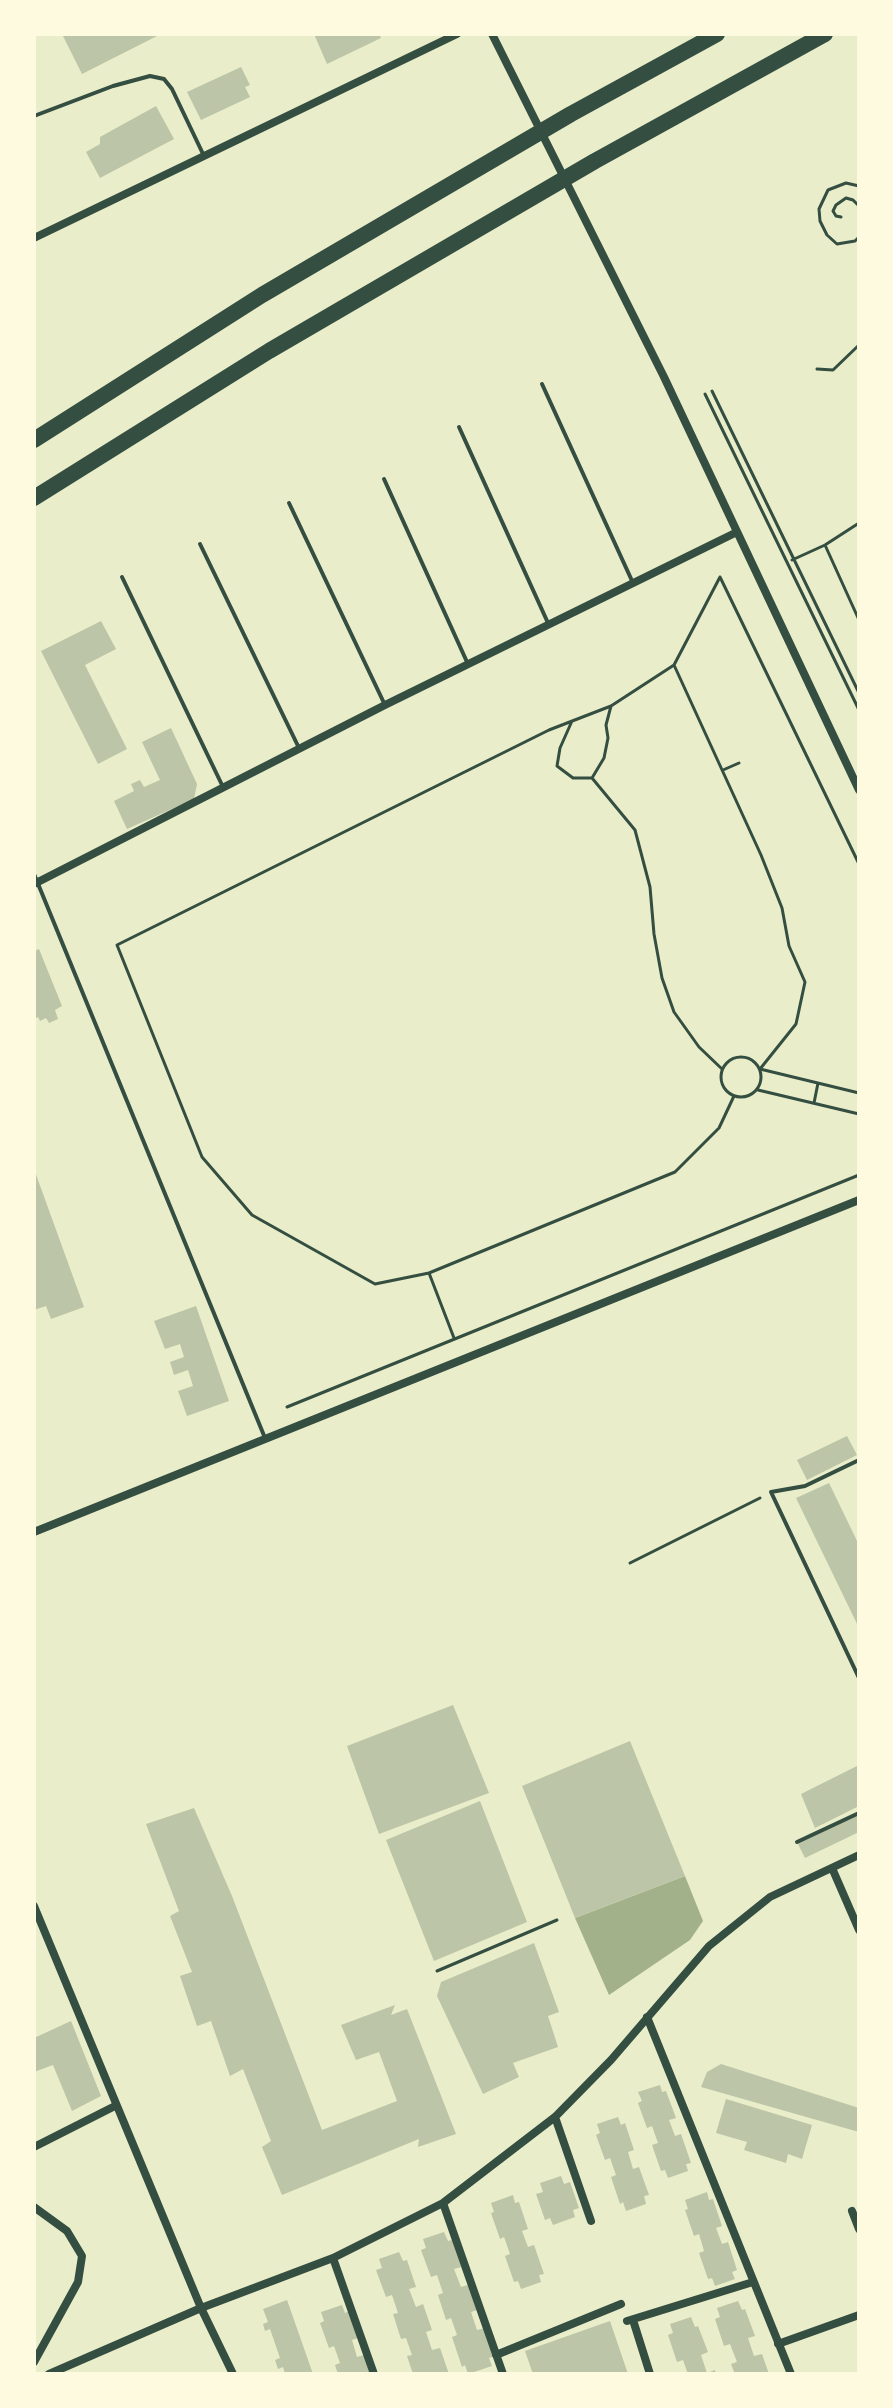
<!DOCTYPE html>
<style>
body{margin:0}
#map{position:relative;width:893px;height:2408px;overflow:hidden;background:#e9edc9;font-family:Signika,sans-serif}
canvas{display:block}
.frame{position:absolute;inset:0;border:36px solid #fefae0;pointer-events:none}
</style>
<div id="map">
<canvas width="893" height="2408"></canvas>
<div class="frame"></div>
</div>
<script>
const ctx = document.querySelector('canvas').getContext('2d');
ctx.lineJoin = 'round';
function fillPath(path, color) { ctx.fillStyle = color; ctx.fill(path, 'evenodd'); }
const toPath = rows => new Path2D(rows.map(r => 'M' + r).join(''));
function stroke(path, color, width, dash) { ctx.strokeStyle = color; ctx.lineWidth = width; ctx.lineCap = dash ? 'butt' : 'round'; ctx.setLineDash(dash || []); ctx.stroke(path); }
fillPath(toPath([
 [685,1876,703,1921,690,1940,609,1995,575,1918]
]), '#a3b18a');
fillPath(toPath([
 [62,34,161,34,82,74],
 [314,34,379,34,381,38,327,64],
 [241,67,250,85,245,87,250,97,201,120,187,92],
 [156,106,174,139,100,178,86,152,100,144,100,137],
 [101,621,116,649,85,665,127,749,98,764,41,651],
 [171,728,197,784,194,799,127,829,114,801,134,791,131,784,140,780,144,787,160,780,142,742],
 [39,949,62,1006,55,1010,58,1019,49,1023,46,1018,40,1021,38,1017,34,1019,34,951],
 [34,1169,84,1307,51,1319,46,1306,34,1310],
 [196,1306,229,1401,187,1416,178,1391,193,1386,188,1370,174,1375,170,1362,184,1357,180,1344,165,1349,154,1321],
 [847,1436,857,1455,807,1480,797,1460],
 [829,1483,859,1545,859,1628,796,1498],
 [453,1705,489,1793,379,1834,347,1746],
 [630,1741,685,1876,575,1918,522,1786],
 [859,1765,859,1806,815,1828,801,1794],
 [480,1801,527,1922,434,1961,386,1840],
 [194,1808,232,1896,322,2130,397,2101,379,2052,356,2060,341,2025,395,2005,391,2015,407,2009,456,2134,418,2147,419,2139,282,2195,262,2147,271,2141,243,2069,230,2076,211,2021,197,2026,180,1976,192,1972,170,1916,179,1911,146,1824],
 [859,1813,859,1832,805,1858,797,1842],
 [534,1943,559,2012,548,2016,558,2047,513,2063,519,2077,483,2094,437,1996,441,1982],
 [71,2021,101,2096,72,2111,53,2065,34,2072,34,2038],
 [721,2064,859,2108,859,2132,701,2087,707,2072],
 [660,2085,662,2092,666,2091,676,2118,669,2120,675,2136,681,2134,691,2163,686,2164,688,2171,668,2178,665,2170,661,2171,652,2145,658,2143,652,2126,647,2128,638,2103,642,2101,638,2092],
 [726,2099,812,2125,802,2159,788,2154,786,2163,744,2150,747,2142,716,2133],
 [618,2117,621,2125,625,2123,634,2150,628,2152,633,2169,639,2167,649,2195,644,2196,646,2204,626,2211,623,2202,620,2204,611,2177,616,2175,610,2158,605,2160,596,2135,600,2133,597,2124],
 [561,2176,564,2184,570,2182,579,2208,573,2210,575,2217,553,2225,550,2218,545,2220,536,2194,543,2192,540,2183],
 [707,2192,709,2200,713,2199,722,2226,716,2228,722,2244,728,2242,737,2270,732,2272,735,2279,715,2286,712,2278,708,2279,699,2253,704,2251,699,2234,694,2236,685,2210,688,2209,685,2200],
 [513,2195,515,2203,519,2202,528,2229,522,2231,528,2247,534,2245,544,2274,539,2275,541,2282,521,2289,518,2281,514,2282,505,2256,510,2254,504,2237,500,2239,491,2213,494,2212,491,2203],
 [444,2232,448,2241,452,2240,461,2267,454,2269,461,2287,468,2285,477,2310,471,2312,477,2330,485,2328,495,2356,489,2358,492,2366,468,2374,465,2365,462,2367,452,2337,457,2335,451,2318,446,2320,438,2295,443,2293,437,2275,431,2277,421,2250,426,2248,423,2239],
 [399,2252,403,2261,407,2260,416,2287,409,2289,416,2307,423,2304,432,2330,426,2332,432,2350,440,2348,449,2374,413,2374,407,2356,412,2355,406,2338,401,2339,393,2314,398,2313,392,2295,386,2297,376,2270,382,2268,379,2259],
 [287,2300,313,2374,285,2374,283,2367,278,2369,275,2360,280,2358,270,2329,265,2331,263,2324,268,2322,263,2309],
 [738,2301,742,2310,745,2309,755,2336,748,2338,754,2356,762,2354,769,2374,735,2374,731,2364,737,2362,730,2344,724,2346,715,2319,720,2317,717,2308],
 [342,2305,345,2313,349,2311,358,2338,352,2340,357,2357,364,2355,370,2374,338,2374,335,2365,340,2363,334,2346,329,2348,320,2323,324,2321,321,2312],
 [691,2317,695,2327,698,2326,708,2352,701,2355,707,2373,715,2370,716,2374,688,2374,683,2360,677,2362,668,2335,673,2333,670,2324],
 [610,2321,628,2374,533,2374,525,2351]
]), '#bcc5a7');
stroke(toPath([
 [859,186,846,183,828,190,819,209,820,221,827,235,837,244,855,241,859,237],
 [841,217,836,216,833,211,836,205,846,198,853,200,859,206],
 [817,369,833,370,859,345],
 [712,391,859,693],
 [705,394,859,710],
 [825,545,859,620],
 [792,560,825,545,859,523],
 [720,577,859,864],
 [674,665,761,855,782,908,789,946,805,982,796,1024,760,1069,859,1093],
 [611,706,674,665,720,577],
 [572,721,560,748,557,766,573,778,592,778,635,830,650,887,654,934,662,978,674,1012,699,1047,722,1069],
 [723,770,739,763],
 [592,778,604,758,608,738,606,725,611,706,549,730,117,945,202,1157,252,1215,375,1284,429,1273,675,1172,719,1128,734,1096],
 '721 1077a20 20 0 1 1 40 0a20 20 0 1 1-40 0Z',
 [758,1090,859,1114],
 [814,1103,818,1083],
 [429,1273,454,1338],
 [287,1407,859,1175],
 [630,1563,760,1498],
 [437,1971,557,1920]
]), '#344e41', 3);
stroke(toPath([
 [34,116,113,86,150,76,164,79,172,89,204,156],
 [542,384,633,583],
 [459,427,548,623],
 [384,479,467,662],
 [289,503,384,703],
 [200,544,299,748],
 [122,577,223,787],
 [34,874,265,1438],
 [859,1460,805,1486,771,1492,859,1678],
 [797,1842,859,1813]
]), '#344e41', 4);
stroke(toPath([
 [492,34,664,377,859,790],
 [34,238,457,34],
 [34,884,385,705,737,532],
 [34,1532,859,1200],
 [832,1868,859,1930],
 [34,1906,201,2308,233,2374],
 [647,2017,791,2374],
 [555,2117,591,2221],
 [34,2147,115,2106],
 [443,2203,503,2374],
 [34,2207,67,2231,82,2256,78,2282,34,2362],
 [852,2211,859,2229],
 [333,2258,374,2374],
 [633,2320,650,2374],
 [627,2321,753,2282],
 [778,2344,859,2315],
 [496,2355,621,2304],
 [49,2374,201,2308,333,2258,443,2203,555,2117,611,2060,709,1946,770,1897,859,1855]
]), '#344e41', 8);
stroke(toPath([
 [34,440,262,295,571,114,717,34],
 [34,498,269,351,595,161,825,34]
]), '#344e41', 16);
</script>
